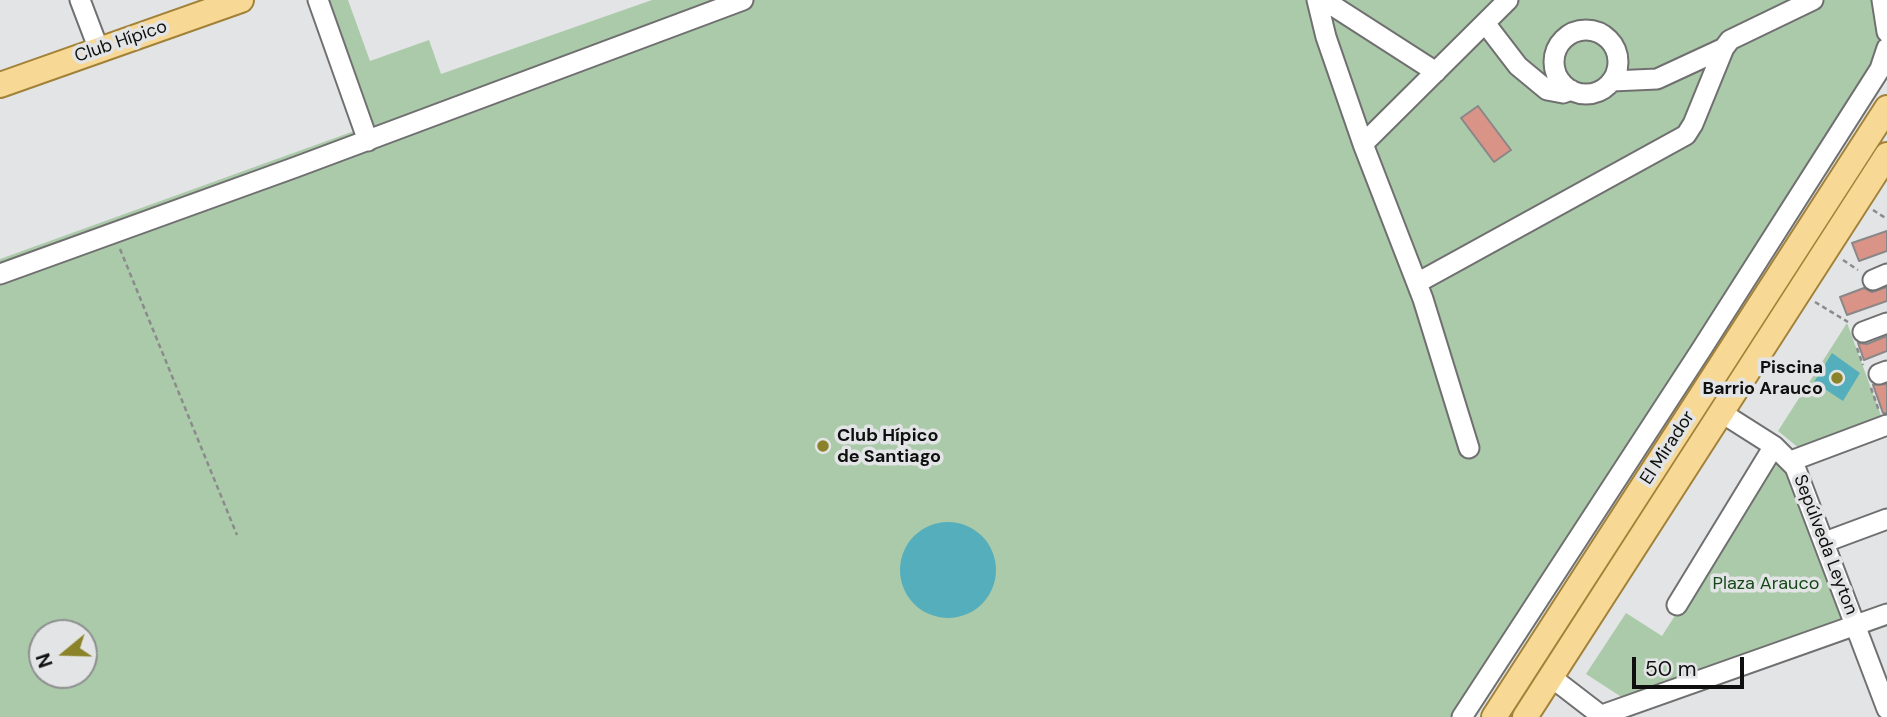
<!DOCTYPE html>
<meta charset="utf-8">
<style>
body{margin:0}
#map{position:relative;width:1887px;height:717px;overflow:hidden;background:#e3e4e5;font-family:"DM Sans",sans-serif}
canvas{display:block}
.north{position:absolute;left:28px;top:619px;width:70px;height:70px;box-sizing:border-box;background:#e3e4e5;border:2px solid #8e8f8f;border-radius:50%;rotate:251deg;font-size:19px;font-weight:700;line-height:28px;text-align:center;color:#0f0f0f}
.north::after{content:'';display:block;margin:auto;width:24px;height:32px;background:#8b832a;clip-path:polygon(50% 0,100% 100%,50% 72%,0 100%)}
.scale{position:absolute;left:1632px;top:657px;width:112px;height:32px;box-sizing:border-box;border:4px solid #0f0f0f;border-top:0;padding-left:9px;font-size:21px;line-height:24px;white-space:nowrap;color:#0f0f0f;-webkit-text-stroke:5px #e3e4e5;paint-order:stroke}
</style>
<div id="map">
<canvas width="1887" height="717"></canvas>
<div class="north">N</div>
<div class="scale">50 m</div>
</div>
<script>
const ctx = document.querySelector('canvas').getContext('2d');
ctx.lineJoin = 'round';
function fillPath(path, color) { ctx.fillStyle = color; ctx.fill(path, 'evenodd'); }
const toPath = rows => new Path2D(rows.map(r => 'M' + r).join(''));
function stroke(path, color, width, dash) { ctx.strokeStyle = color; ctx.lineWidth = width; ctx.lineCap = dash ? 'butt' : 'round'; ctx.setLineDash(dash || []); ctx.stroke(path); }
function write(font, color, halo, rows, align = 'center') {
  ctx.font = font + ' "DM Sans",sans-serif'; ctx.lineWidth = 7; ctx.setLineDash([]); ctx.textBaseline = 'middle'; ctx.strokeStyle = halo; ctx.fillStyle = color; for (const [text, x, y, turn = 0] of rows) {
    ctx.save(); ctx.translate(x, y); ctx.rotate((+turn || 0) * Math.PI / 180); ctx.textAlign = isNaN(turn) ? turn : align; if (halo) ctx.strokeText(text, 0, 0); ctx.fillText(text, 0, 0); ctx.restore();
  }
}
fillPath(toPath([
 [312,0,348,0,370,61,429,40,441,74,652,0,1887,0,1887,69,1472,717,0,717,0,259,357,130],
 [42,633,84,633,84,675,42,675],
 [1847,323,1883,421,1800,449,1778,431],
 [1774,459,1788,472,1844,620,1623,698,1586,674,1626,613,1662,636]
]), '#abcaaa');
fillPath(toPath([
 [1832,353,1860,373,1843,401,1814,382],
 '900 570a48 48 0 1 1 96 0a48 48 0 1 1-96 0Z'
]), '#55aebb');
const building = toPath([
 [1478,106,1511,150,1494,162,1461,118,1478,106],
 [1887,231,1887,251,1859,261,1852,243,1887,231],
 [1887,287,1887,301,1847,315,1840,297,1864,288,1872,292,1887,287],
 [1887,336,1887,351,1864,360,1858,343,1867,344,1887,336],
 [1887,384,1887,413,1883,413,1873,385,1887,384]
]);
fillPath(building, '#d99387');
stroke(building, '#898787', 2);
const minor = toPath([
 [80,0,99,50],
 [318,0,368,141],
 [1317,0,1326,37,1363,144],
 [1324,0,1436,72],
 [1882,0,1887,32],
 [1485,23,1518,66,1547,90,1563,93,1571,90],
 '1554 62a32 32 0 1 1 64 0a32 32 0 1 1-64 0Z',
 [1612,81,1657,79,1724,48],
 [0,274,296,167,743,0],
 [1873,280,1887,274],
 [1417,283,1686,135,1693,124,1724,48,1730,40,1813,0],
 [1863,332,1887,323],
 [1879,374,1887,371],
 [1722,413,1774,446,1795,467,1887,709],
 [1469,448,1423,299,1363,144,1508,0],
 [1791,461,1887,425],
 [1825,542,1887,519],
 [1677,605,1774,446],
 [1551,677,1603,717],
 [1602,715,1887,614],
 [1462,717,1701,350,1880,69,1887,48]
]);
const major = toPath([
 [0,85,241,0],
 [1494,717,1887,108],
 [1525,717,1887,155]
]);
stroke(minor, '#707071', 23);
stroke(major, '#a28138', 28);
stroke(toPath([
 [1873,210,1887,219],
 [120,249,237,535],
 [1843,260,1858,270],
 [1815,302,1848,322],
 [1857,348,1863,365],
 [1871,388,1879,411]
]), '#8b8b8c', 2.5, [5, 3.5]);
stroke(minor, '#fff', 19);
stroke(major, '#f7d995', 24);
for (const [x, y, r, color] of [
 [1837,378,7,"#8b832a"],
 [823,446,7,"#8b832a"]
]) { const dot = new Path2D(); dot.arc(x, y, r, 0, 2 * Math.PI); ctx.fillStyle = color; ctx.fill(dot); stroke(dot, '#e3e4e5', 2.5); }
write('18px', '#0f0f0f', '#e3e4e5', [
 ["Club Hípico",121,42,-19],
 ["El Mirador",1668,448,-57],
 ["Sepúlveda Leyton",1825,545,69]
]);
write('bold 18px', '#0f0f0f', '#e3e4e5', [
 ["Piscina",1823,368],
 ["Barrio Arauco",1823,389],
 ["Club Hípico",837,436,"left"],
 ["de Santiago",837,457,"left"]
], 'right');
write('18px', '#154718', '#e3e4e5', [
 ["Plaza Arauco",1766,584]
]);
</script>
